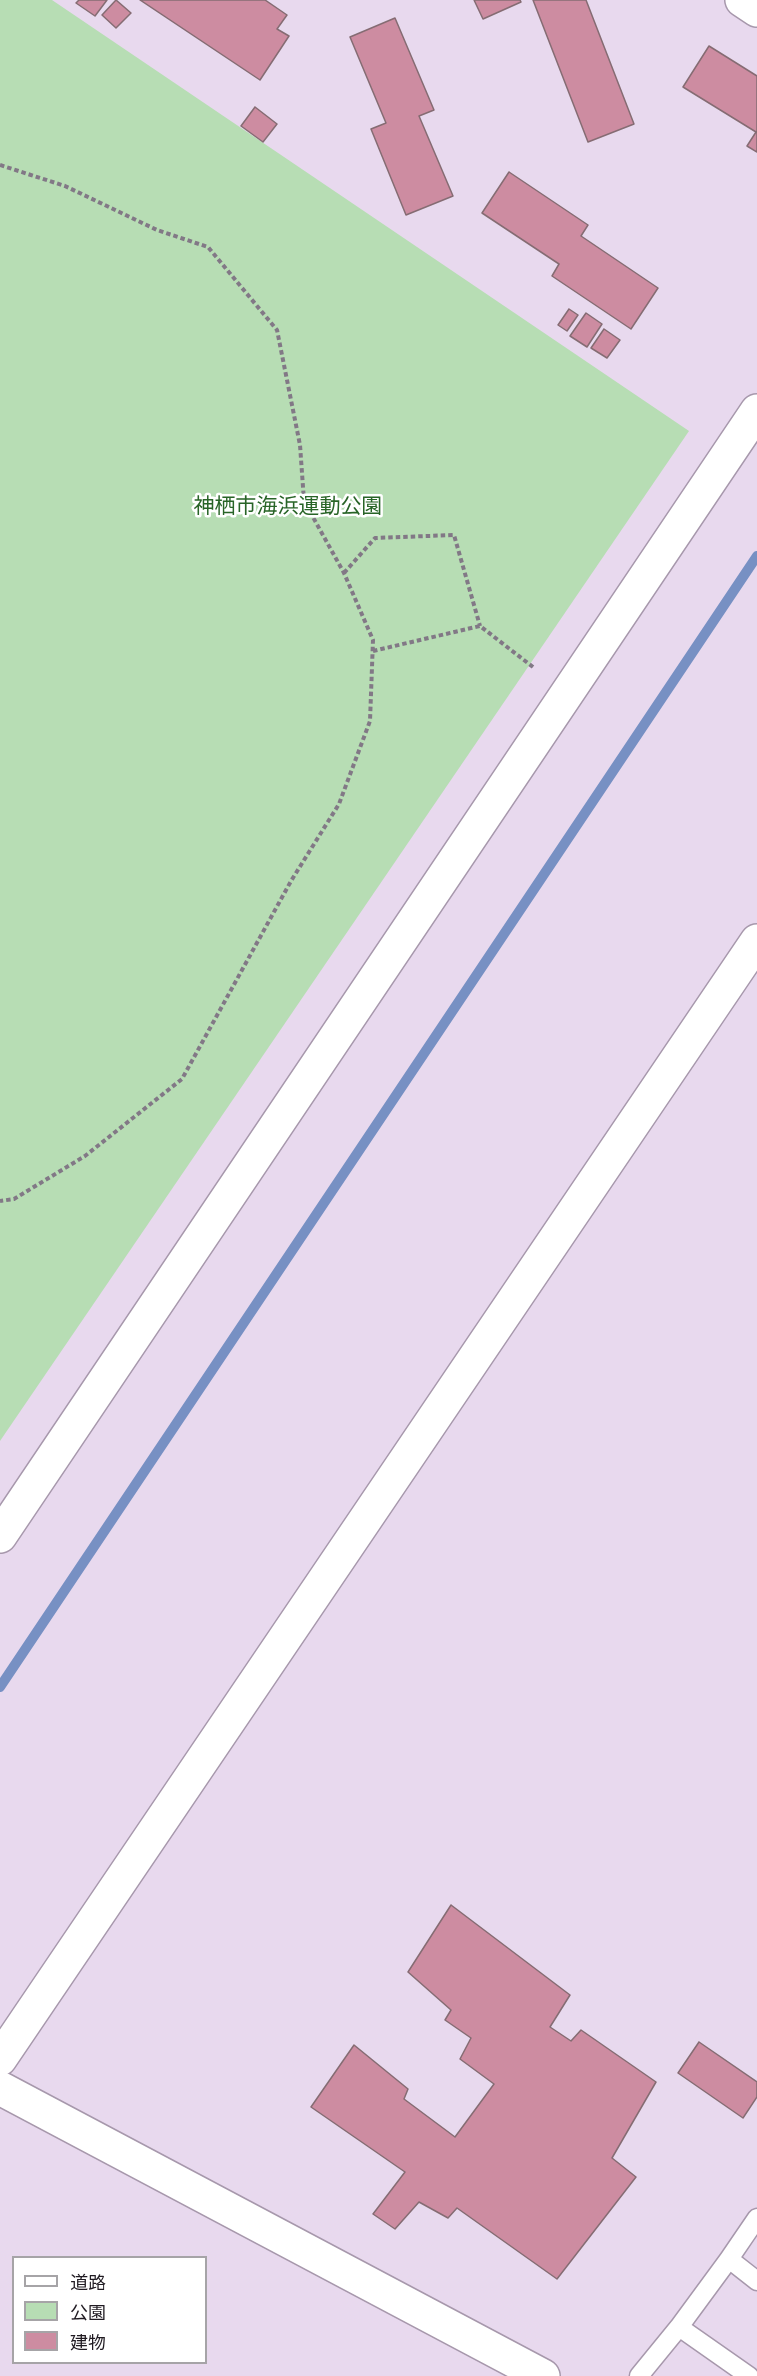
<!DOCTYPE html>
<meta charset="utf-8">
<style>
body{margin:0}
#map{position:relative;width:757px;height:2376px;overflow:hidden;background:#e8d9ee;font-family:"Fira Sans","Noto Sans JP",sans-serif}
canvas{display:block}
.legend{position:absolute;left:12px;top:2256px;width:195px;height:108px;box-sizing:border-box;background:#fff;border:2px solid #a6a4a7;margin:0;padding:8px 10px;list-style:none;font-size:18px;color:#201b22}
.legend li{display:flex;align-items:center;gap:12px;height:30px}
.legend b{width:30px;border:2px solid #a6a4a7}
</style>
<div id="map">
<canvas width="757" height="2376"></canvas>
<ul class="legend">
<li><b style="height:8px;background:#fff"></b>道路</li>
<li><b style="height:16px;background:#b7ddb4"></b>公園</li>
<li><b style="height:16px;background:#cd8ca1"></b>建物</li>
</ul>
</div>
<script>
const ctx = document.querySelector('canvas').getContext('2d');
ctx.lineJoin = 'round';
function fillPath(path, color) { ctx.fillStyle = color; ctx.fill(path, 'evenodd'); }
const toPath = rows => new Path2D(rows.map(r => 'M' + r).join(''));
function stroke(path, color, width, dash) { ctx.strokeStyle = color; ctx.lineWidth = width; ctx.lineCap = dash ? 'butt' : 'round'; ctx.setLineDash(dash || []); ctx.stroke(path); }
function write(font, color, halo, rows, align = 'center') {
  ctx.font = font + ' "Fira Sans","Noto Sans JP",sans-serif'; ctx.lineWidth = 5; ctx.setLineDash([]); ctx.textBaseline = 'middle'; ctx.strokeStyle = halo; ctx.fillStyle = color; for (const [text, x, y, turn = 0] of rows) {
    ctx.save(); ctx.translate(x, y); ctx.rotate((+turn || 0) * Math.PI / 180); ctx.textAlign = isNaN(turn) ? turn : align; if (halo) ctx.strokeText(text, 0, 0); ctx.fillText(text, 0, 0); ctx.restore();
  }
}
fillPath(toPath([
 [0,0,52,0,689,431,0,1441]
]), '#b7ddb4');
stroke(toPath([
 [0,1687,757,556]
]), '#7790c3', 10);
const building = toPath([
 [79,0,107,0,95,16,76,3,79,0],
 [116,0,131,13,116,28,102,15,116,0],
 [140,0,265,0,287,15,277,29,289,36,260,80,140,0],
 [474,0,520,0,521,2,483,19,474,0],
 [533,0,586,0,634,124,588,142,533,0],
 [395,18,434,110,419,116,453,196,406,215,371,129,386,123,350,37,395,18],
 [709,46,757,76,757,152,747,146,756,132,683,87,709,46],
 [255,107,277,124,263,142,241,126,255,107],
 [509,172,588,225,581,236,658,288,631,329,552,276,559,264,482,213,509,172],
 [569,309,578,315,567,331,558,325,569,309],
 [586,313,602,324,587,347,570,336,586,313],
 [604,329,620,340,607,358,591,348,604,329],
 [451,1905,570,1995,550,2027,571,2041,581,2030,656,2082,612,2158,636,2177,557,2279,457,2208,448,2218,419,2202,395,2229,373,2214,405,2172,311,2107,354,2045,408,2089,404,2099,455,2137,494,2084,460,2059,471,2038,445,2020,451,2010,408,1972,451,1905],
 [699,2042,757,2082,757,2097,743,2118,678,2073,699,2042]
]);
fillPath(building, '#cd8ca1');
stroke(building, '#856c73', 1.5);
const service = toPath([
 [757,2218,729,2259,757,2281],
 [679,2327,729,2259],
 [639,2376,679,2327,749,2376]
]);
const minor = toPath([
 [742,0,757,10],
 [0,2059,757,941]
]);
const tertiary = toPath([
 [0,1536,757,411],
 [0,2088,543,2376]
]);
stroke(service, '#a798ac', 21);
stroke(minor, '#a798ac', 36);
stroke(tertiary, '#a798ac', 36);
stroke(toPath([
 [0,165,65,186,157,230,208,247,277,330,300,445,304,501,344,573,373,640,370,721,339,804,291,881,182,1079,85,1156,14,1199,0,1201],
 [344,573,375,538,454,535,480,626],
 [373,651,480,626,533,667]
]), '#827886', 4, [4.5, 3]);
stroke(service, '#fff', 18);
stroke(minor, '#fff', 33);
stroke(tertiary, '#fff', 33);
write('21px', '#286427', '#fff', [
 ["神栖市海浜運動公園",288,507]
]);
</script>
